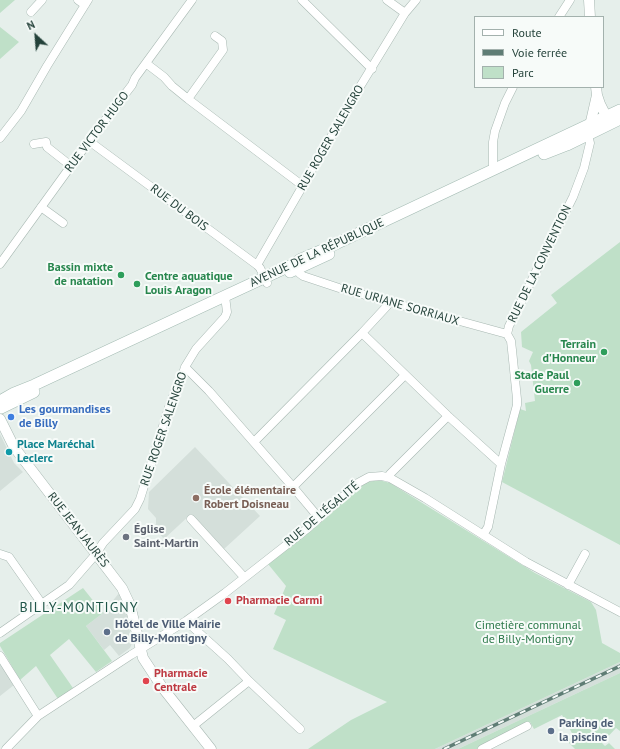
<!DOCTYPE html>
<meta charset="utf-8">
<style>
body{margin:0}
#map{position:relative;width:620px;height:749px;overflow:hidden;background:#e6efeb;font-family:"PT Sans",sans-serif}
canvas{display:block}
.legend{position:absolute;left:474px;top:16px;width:130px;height:72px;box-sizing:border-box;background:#f7fbf9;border:1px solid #a3b1ad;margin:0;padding:5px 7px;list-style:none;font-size:12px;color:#24423a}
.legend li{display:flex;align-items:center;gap:8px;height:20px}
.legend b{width:20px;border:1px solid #a3b1ad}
.north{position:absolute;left:16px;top:16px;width:40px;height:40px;-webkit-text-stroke:3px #f7fbf9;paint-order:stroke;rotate:334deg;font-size:11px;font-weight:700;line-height:16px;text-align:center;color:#24423a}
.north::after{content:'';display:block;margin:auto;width:14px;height:18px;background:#24423a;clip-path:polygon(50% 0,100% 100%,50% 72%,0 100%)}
</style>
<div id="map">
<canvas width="620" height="749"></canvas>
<ul class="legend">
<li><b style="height:5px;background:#fff"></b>Route</li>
<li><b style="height:5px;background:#5f7d75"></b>Voie ferrée</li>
<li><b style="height:11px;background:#bfe0c8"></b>Parc</li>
</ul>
<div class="north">N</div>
</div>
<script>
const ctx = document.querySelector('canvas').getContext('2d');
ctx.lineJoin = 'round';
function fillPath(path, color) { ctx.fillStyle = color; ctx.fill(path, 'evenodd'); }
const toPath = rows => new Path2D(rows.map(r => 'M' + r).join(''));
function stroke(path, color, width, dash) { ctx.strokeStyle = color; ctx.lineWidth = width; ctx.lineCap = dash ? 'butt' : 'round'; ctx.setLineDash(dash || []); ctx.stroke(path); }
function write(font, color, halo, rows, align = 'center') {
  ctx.font = font + ' "PT Sans",sans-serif'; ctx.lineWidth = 4; ctx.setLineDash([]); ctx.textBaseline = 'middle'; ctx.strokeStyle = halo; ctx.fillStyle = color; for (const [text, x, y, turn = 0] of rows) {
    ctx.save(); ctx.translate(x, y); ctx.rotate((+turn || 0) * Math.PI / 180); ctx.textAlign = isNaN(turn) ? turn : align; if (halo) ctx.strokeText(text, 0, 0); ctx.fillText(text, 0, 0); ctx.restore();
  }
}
fillPath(toPath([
 [0,434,14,463,23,472,0,491],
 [195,447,260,516,224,549,191,514,164,539,154,527,156,524,156,518,148,509,149,492],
 [119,593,126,611,132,643,130,648,119,656,110,645,104,650,86,626,103,613],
 [620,662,620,673,458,749,435,749],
 [0,664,14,685,0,696]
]), '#d4dfda');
fillPath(toPath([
 [0,0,15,0,0,13],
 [0,27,19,42,0,59],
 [620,242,620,545,502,482,520,409,526,411,525,403,535,401,531,365,529,361,533,352,522,347,521,332,557,303,551,295],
 [379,480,390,483,535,573,591,602,596,610,602,643,620,653,620,662,435,749,308,749,351,720,387,702,273,649,286,620,274,614,286,586,268,564,318,525,364,484,368,482],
 [83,588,103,613,86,626,112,661,96,672,69,639,50,655,73,688,58,699,36,666,20,680,0,646,0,643],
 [620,673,620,731,616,728,602,743,605,746,609,743,615,749,575,749,567,741,573,735,562,715,534,729,530,722,477,749,458,749]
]), '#bfe0c8');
const minor = toPath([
 [78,0,85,5],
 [302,0,372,69],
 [387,0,405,13],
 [31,12,42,0],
 [559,17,570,0],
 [147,64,164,77,172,86,188,99,303,186],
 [188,99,223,50,222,41,215,36],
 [0,138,21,111,47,66,88,0],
 [89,141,257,265,260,268,267,283],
 [34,144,46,142,47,147,71,166],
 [493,170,493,142,495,131,505,103,513,87],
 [41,207,63,223],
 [0,264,89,141,132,85,135,78,192,0],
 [257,265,361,85,405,13,416,0],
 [294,265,299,273,303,276,339,288,507,334],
 [362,333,448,416,501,464],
 [185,367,209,391,293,487,319,518],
 [254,442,362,333,387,306,389,302],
 [390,478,390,474,448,416],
 [293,487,405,375],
 [191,519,244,577],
 [483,535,488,527,501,464,517,405,517,399,512,350,511,341,507,334,509,326,573,197,584,168,590,143,588,134],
 [0,554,9,557,42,604],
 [568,585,585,554],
 [186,621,228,659,249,681,193,726],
 [0,633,69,585,96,554,103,543,135,509,140,499,169,407,177,386,180,383,185,367,196,349,225,317,227,312,225,296],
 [0,656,38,716],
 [249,681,300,729],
 [6,749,38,716,131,655,186,621,225,593,308,528,358,483,369,477,382,476,390,478,425,498,526,562,620,612],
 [482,749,527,726]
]);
const tertiary = toPath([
 [589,0,590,17],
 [596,87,597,95,600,104,606,116,607,121,604,124],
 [589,130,597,95],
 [0,419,14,447,122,588,130,605,143,658,162,687,211,749]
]);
const secondary = toPath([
 [544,154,567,145,620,119],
 [290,272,329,254],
 [0,401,14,393,34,385,212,302,294,264,301,259,327,248,620,110],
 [1,408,34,392]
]);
stroke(minor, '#a8b8b2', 9);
stroke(tertiary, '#a8b8b2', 11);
stroke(secondary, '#a4bbb3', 12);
stroke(minor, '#fff', 8);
stroke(tertiary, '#fff', 10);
stroke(secondary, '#fff', 11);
const rail = toPath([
 [444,749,620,666]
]);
stroke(rail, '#5f7d75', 3.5);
stroke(rail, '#f7fbf9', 2, [6]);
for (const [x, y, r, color] of [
 [121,275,4,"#2e9e5b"],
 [137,284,4,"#2e9e5b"],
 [604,352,4,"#2e9e5b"],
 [577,383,4,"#2e9e5b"],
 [11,417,4,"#3f7fe0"],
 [9,452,4,"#0f9aa8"],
 [196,498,4,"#8d6e63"],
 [126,537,4,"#6b7280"],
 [228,601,4,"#e0444e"],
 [107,632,4,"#5c6f8a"],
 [146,681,4,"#e0444e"],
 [551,731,4,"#5c6f8a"]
]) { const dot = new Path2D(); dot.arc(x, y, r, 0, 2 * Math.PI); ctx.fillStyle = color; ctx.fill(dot); stroke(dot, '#f7fbf9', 1.5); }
write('12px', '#24423a', '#f7fbf9', [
 ["RUE VICTOR HUGO",97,132,-53],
 ["RUE ROGER SALENGRO",331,138,-60],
 ["RUE DU BOIS",179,208,37],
 ["AVENUE DE LA RÉPUBLIQUE",317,253,-25],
 ["RUE DE LA CONVENTION",540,264,-64],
 ["RUE URIANE SORRIAUX",400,305,16],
 ["RUE ROGER SALENGRO",164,429,-71],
 ["RUE DE L'ÉGALITÉ",322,514,-40],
 ["RUE JEAN JAURÈS",78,530,52]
]);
write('bold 12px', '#27864d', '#f7fbf9', [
 ["Bassin mixte",113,268],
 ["de natation",113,282],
 ["Centre aquatique",145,277,"left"],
 ["Louis Aragon",145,291,"left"],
 ["Terrain",596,345],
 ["d'Honneur",596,359],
 ["Stade Paul",569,376],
 ["Guerre",569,390]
], 'right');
write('bold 12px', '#366cbe', '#f7fbf9', [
 ["Les gourmandises",19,410],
 ["de Billy",19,424]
], 'left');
write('bold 12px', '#0d838f', '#f7fbf9', [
 ["Place Maréchal",17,445],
 ["Leclerc",17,459]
], 'left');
write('bold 12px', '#785e54', '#f7fbf9', [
 ["École élémentaire",204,491],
 ["Robert Doisneau",204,505]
], 'left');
write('bold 12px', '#5b616d', '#f7fbf9', [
 ["Église",134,530],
 ["Saint-Martin",134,544]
], 'left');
write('bold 12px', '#be3a42', '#f7fbf9', [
 ["Pharmacie Carmi",236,601],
 ["Pharmacie",154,674],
 ["Centrale",154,688]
], 'left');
write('bold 12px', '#4e5e75', '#f7fbf9', [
 ["Hôtel de Ville Mairie",115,625],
 ["de Billy-Montigny",115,639],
 ["Parking de",559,724],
 ["la piscine",559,738]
], 'left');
write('12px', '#2d7a4b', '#f7fbf9', [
 ["Cimetière communal",528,626],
 ["de Billy-Montigny",528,640]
]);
ctx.letterSpacing = '1px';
write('14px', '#1f5548', '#f7fbf9', [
 ["BILLY-MONTIGNY",79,608]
]);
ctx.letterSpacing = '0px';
</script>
